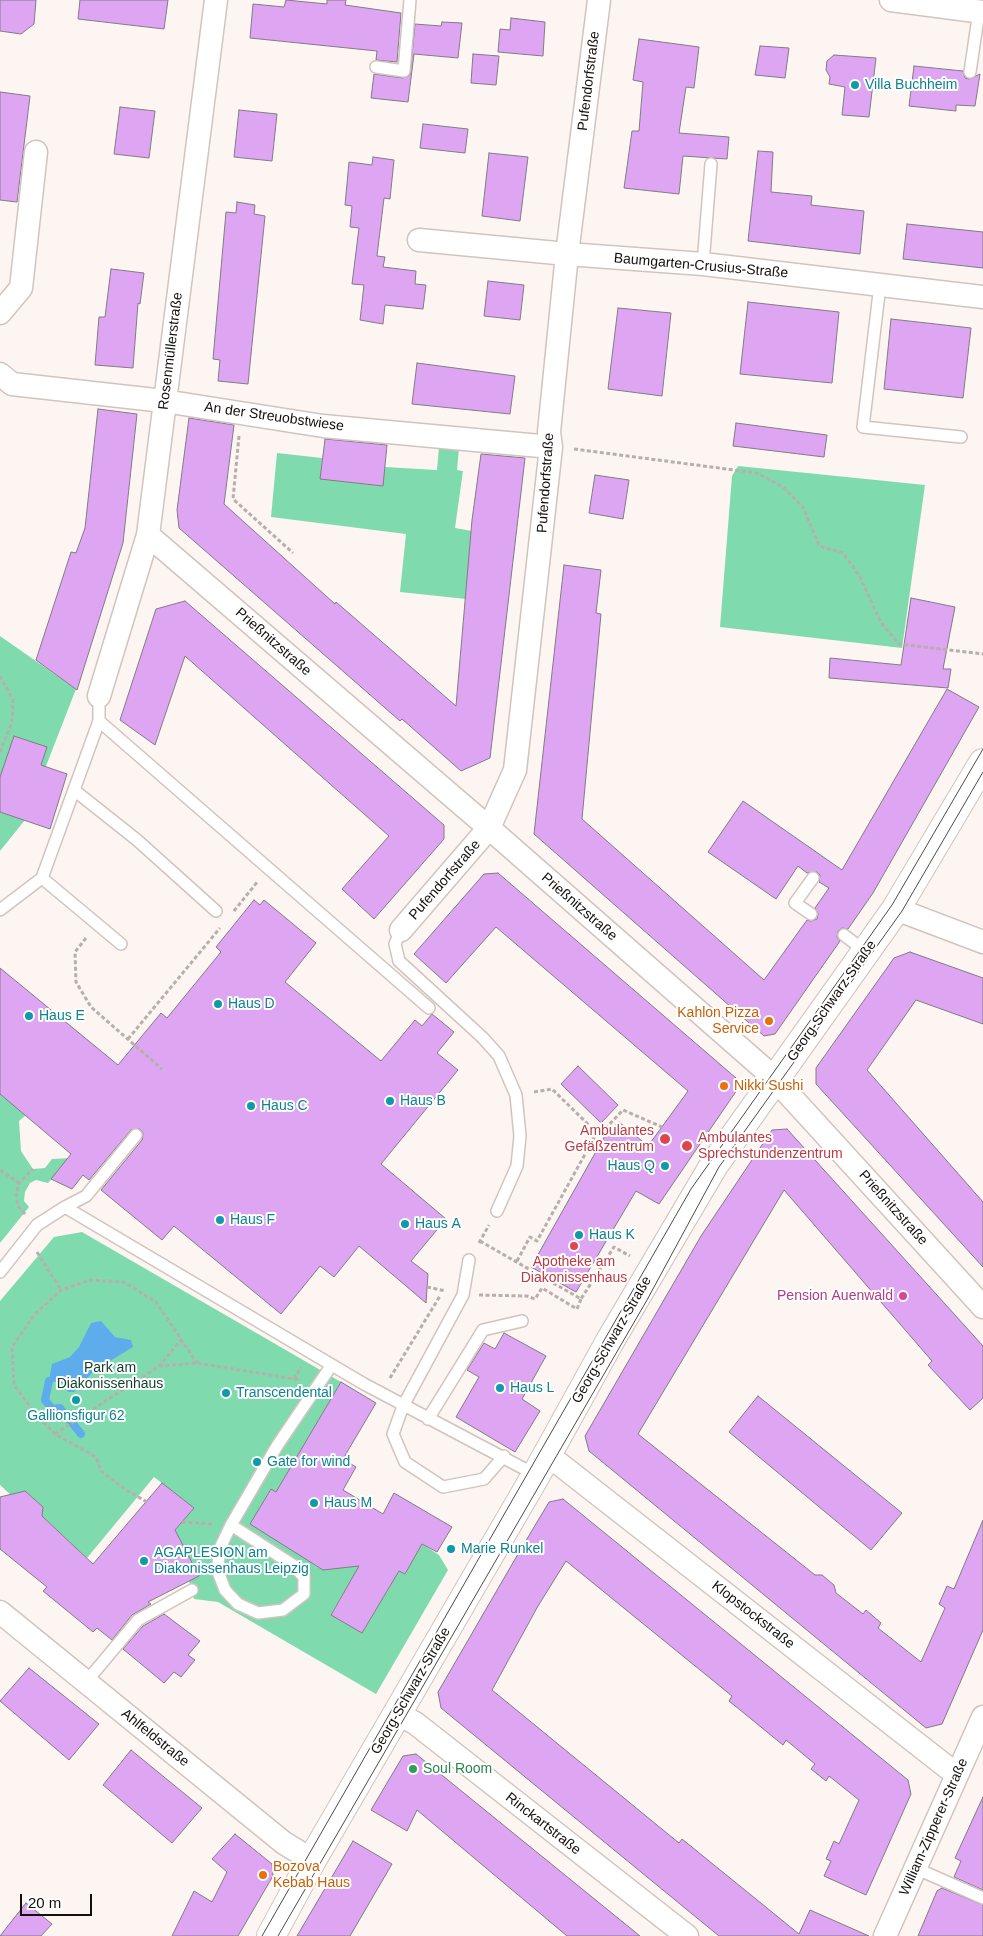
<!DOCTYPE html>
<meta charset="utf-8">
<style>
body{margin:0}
#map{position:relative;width:983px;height:1936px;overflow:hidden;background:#fdf5f1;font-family:Arial,sans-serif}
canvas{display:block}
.scale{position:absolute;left:20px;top:1894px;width:72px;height:22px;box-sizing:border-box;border:2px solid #130f0d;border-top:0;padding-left:6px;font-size:15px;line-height:18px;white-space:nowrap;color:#130f0d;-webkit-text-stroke:4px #fff;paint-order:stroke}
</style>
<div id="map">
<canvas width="983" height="1936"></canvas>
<div class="scale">20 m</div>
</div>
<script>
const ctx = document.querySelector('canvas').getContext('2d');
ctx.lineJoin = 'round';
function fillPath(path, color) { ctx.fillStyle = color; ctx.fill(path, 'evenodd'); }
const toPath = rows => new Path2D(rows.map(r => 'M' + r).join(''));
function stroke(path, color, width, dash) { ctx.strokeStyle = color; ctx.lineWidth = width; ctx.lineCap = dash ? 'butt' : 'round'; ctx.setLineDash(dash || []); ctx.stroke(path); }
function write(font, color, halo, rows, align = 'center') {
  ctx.font = font + ' Arial,sans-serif'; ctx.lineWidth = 4; ctx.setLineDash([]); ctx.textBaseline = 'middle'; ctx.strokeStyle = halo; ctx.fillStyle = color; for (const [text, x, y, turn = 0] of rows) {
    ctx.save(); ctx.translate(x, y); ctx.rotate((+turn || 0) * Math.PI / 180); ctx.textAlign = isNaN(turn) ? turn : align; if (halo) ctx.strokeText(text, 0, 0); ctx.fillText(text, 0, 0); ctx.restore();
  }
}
fillPath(toPath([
 [439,447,459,448,457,470,463,471,455,528,472,531,466,599,400,592,406,534,271,517,277,453,322,458,321,479,382,486,385,467,437,470],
 [738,466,925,485,902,648,720,627,732,476],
 [0,636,76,689,25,820,0,851],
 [0,1094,26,1115,19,1121,21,1151,33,1169,45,1168,52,1159,71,1158,48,1183,36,1180,30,1183,25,1192,24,1201,29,1207,0,1243],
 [82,1232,341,1382,276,1492,271,1489,250,1524,310,1557,314,1565,323,1570,367,1553,331,1614,362,1633,399,1571,405,1574,422,1544,439,1555,448,1570,376,1694,218,1602,194,1599,175,1530,194,1508,154,1477,87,1558,42,1516,43,1507,25,1491,11,1495,0,1485,0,1301,54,1237]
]), '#7fdbae');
fillPath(toPath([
 [101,1321,115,1337,131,1340,133,1347,95,1370,74,1392,68,1392,62,1383,49,1381,52,1364,70,1357,79,1347,91,1323]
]), '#5faced');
stroke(toPath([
 [49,1381,45,1400,52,1409,60,1408,81,1434]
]), '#5faced', 8);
const building = toPath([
 [0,0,36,0,34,24,21,34,0,31,0,0],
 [80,0,168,0,164,29,78,19,80,0],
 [286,0,327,4,327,0,346,0,345,5,401,13,397,62,376,60,377,51,250,38,253,4,284,7,286,0],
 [511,18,545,22,543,56,498,52,500,29,510,30,511,18],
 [442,22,462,23,458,58,414,54,408,102,371,98,374,74,403,78,410,75,415,24,441,26,442,22],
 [639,39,699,47,694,88,686,87,679,133,729,137,727,159,683,156,679,194,624,188,632,131,639,131,643,82,633,80,639,39],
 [760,46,789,48,785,78,755,75,760,46],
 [473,54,499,56,496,85,471,83,473,54],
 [834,55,876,58,869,117,842,115,845,87,829,84,830,77,826,70,827,61,834,55],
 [914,66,963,71,965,78,969,79,980,74,975,106,956,105,956,111,909,106,914,66],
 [0,92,30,96,17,202,0,200,0,92],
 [120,107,155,111,149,158,114,154,120,107],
 [239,110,277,114,272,161,234,157,239,110],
 [423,124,468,129,465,153,420,148,423,124],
 [758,151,773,152,771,192,812,196,811,205,864,211,860,254,748,241,758,151],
 [489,153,528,157,520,221,482,216,489,153],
 [373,157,394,160,390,199,384,198,377,256,385,257,383,267,416,271,415,284,426,285,423,309,385,305,383,324,360,320,364,285,352,284,359,228,350,227,352,206,345,205,349,162,372,165,373,157],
 [237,202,255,205,254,214,265,216,248,384,218,381,220,360,213,359,226,212,236,213,237,202],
 [907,224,983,232,983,268,903,259,907,224],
 [111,269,144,273,140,304,138,303,133,368,95,365,99,317,105,317,111,269],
 [488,281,524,285,520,320,484,316,488,281],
 [748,302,839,312,832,383,740,374,748,302],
 [618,308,671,313,662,396,608,389,618,308],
 [891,319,971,328,963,398,884,389,891,319],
 [417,363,515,376,510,414,412,404,417,363],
 [98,409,137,414,123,543,77,690,36,660,71,552,76,553,85,528,98,409],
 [189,418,234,425,224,504,335,604,336,602,456,706,472,520,481,454,525,458,490,758,461,771,402,719,400,721,179,528,177,510,189,418],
 [736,423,827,435,824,457,733,446,736,423],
 [325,439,387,445,383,486,320,479,325,439],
 [595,475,629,480,623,519,589,513,595,475],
 [564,565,601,570,596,613,601,614,582,819,764,980,807,920,811,921,817,919,818,914,815,908,829,888,819,882,820,875,817,872,807,873,798,866,776,899,708,852,743,801,842,870,947,689,979,707,873,893,848,929,842,928,838,931,837,937,840,941,775,1034,764,1036,534,834,564,565],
 [911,598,955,607,943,669,951,669,948,688,829,678,830,658,901,665,911,598],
 [185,601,444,825,444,839,374,919,342,889,389,836,185,656,155,745,120,720,156,609,185,601],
 [14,736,47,747,41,765,67,774,50,829,0,812,0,777,14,736],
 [498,873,736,1078,737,1090,659,1204,636,1191,576,1292,531,1267,607,1132,619,1122,648,1146,688,1091,496,927,446,983,414,954,484,874,498,873],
 [254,900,260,905,264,900,316,943,285,982,381,1061,415,1020,422,1026,432,1014,454,1032,437,1053,458,1070,381,1164,446,1219,411,1261,428,1274,426,1303,359,1246,334,1277,320,1266,281,1314,174,1226,162,1240,101,1190,142,1140,143,1133,140,1129,131,1130,89,1180,83,1175,72,1189,51,1179,71,1154,0,1094,0,968,118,1065,161,1013,167,1018,221,952,216,947,254,900],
 [910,952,983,978,983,1024,916,1000,867,1070,983,1202,983,1267,816,1084,816,1068,894,958,910,952],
 [578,1066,618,1105,601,1123,561,1084,578,1066],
 [787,1129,983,1346,983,1398,970,1410,928,1365,932,1361,784,1190,638,1434,815,1575,822,1575,834,1585,836,1593,863,1614,866,1610,881,1623,878,1628,921,1662,945,1608,939,1604,947,1586,954,1589,983,1520,983,1630,942,1724,926,1728,589,1451,585,1436,701,1236,772,1130,787,1129],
 [504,1333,546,1356,522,1399,540,1411,515,1452,456,1417,479,1377,467,1370,484,1343,495,1349,504,1333],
 [341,1382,376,1403,343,1459,356,1467,343,1490,383,1514,394,1493,452,1527,437,1552,422,1544,405,1574,399,1571,362,1633,331,1615,359,1566,323,1570,250,1524,271,1489,276,1492,341,1382],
 [758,1396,902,1513,871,1550,729,1432,758,1396],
 [162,1483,194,1508,175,1530,199,1576,148,1602,151,1604,132,1615,112,1640,97,1628,93,1632,43,1591,47,1587,0,1549,0,1497,25,1491,43,1507,42,1516,93,1564,162,1483],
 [563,1499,908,1780,911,1794,866,1895,824,1876,831,1861,826,1859,834,1841,839,1844,859,1800,829,1776,826,1781,811,1769,815,1764,786,1740,783,1745,729,1701,732,1696,566,1561,538,1606,492,1690,679,1843,682,1839,799,1934,810,1910,869,1936,719,1936,441,1708,438,1692,518,1554,549,1502,563,1499],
 [164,1614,200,1641,188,1655,195,1660,181,1677,174,1672,164,1683,123,1649,143,1626,164,1614],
 [29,1668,99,1724,69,1760,0,1701,29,1668],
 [131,1750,202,1808,172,1843,103,1785,131,1750],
 [416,1754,475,1802,640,1936,567,1936,417,1810,407,1831,371,1810,403,1756,416,1754],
 [983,1797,983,1890,954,1877,961,1861,955,1858,983,1797],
 [235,1834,272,1864,273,1876,238,1936,172,1936,194,1891,212,1902,227,1872,212,1859,235,1834],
 [353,1841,392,1864,350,1936,297,1936,353,1841],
 [942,1888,983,1905,983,1936,918,1936,937,1891,942,1888],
 [26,1903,52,1924,41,1936,0,1936,26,1903]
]);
fillPath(building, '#dda5f2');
stroke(building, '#827b85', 1);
const lane = toPath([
 [376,67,404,71,410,0],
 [970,72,979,11],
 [703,264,711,164],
 [880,285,863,427,961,437],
 [99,696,99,721,429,1008],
 [99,721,42,878,121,944],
 [74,790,137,840,216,911],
 [0,910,42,878],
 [811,914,795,903,813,878],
 [401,930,395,944,399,961,483,1038,499,1056,516,1095,520,1136,517,1166,497,1211],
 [844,935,866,952],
 [65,1207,364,1384,536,1475],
 [469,1260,463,1295,403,1406,393,1434,405,1462,443,1487,484,1479,504,1456],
 [0,1272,37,1225,65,1207,86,1196,136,1135],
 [428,1419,483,1330,522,1321],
 [231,1525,293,1565,304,1577,304,1594,283,1610,258,1613,238,1604,225,1590,217,1569,221,1546,231,1525,277,1446,331,1366],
 [86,1682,138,1620,192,1590],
 [915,1868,983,1898]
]);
const street = toPath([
 [891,0,983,12],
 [419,240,567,254,703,264,983,297],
 [0,313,21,288,36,152],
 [0,374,12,384,164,401,323,426,551,447],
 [148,535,489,828,772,1076,983,1307],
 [99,696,148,535,216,0],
 [896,909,983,942],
 [401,930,489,828,515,770,551,447,549,432,567,254,599,0],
 [548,1455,957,1775],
 [0,1612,284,1843,312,1860],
 [398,1714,415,1723,687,1936],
 [885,1936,983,1717]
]);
const secondary = toPath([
 [271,1936,312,1860,536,1475,610,1341,714,1165,896,909,983,763]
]);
stroke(lane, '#d1c4be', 14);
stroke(street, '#d1c4be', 25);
stroke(secondary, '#d1c4be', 30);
stroke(toPath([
 [239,436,233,499,293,553],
 [574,449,757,473,783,487,803,507,819,546,843,553,859,575,881,623,899,644,983,654],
 [0,676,13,700,12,722,0,752],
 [234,911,258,881],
 [86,938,75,952,76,982,91,1007,162,1069],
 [128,1039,220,928],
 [534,1092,552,1089,596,1132,601,1133,623,1110,662,1127],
 [0,1170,19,1183],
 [25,1214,18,1206,16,1195,19,1183,33,1169],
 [480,1241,581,1299,614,1247,630,1256],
 [479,1243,489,1225],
 [37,1252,61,1290],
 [517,1261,530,1237,537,1241,594,1138,596,1132],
 [427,1287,446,1291],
 [479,1295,527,1296,535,1299,542,1288,577,1309,581,1299],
 [159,1366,197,1363,301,1380],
 [390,1378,440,1296],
 [294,1379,301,1367],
 [55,1434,159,1366,182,1339],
 [147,1502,126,1490,101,1471,96,1457,55,1434,35,1413,14,1385,12,1347,35,1314,61,1290,91,1280,124,1282,156,1302,197,1363],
 [182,1522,213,1524]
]), '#b6afac', 3, [4, 2.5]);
stroke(lane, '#fff', 11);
stroke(street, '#fff', 22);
stroke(secondary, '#fff', 28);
stroke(toPath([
 [262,1936,691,1189,892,905,983,749],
 [278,1936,647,1300,719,1167,902,911,983,772]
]), '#4f4a48', 1);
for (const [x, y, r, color] of [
 [855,85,5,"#0f9aa8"],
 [218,1004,5,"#0f9aa8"],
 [29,1016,5,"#0f9aa8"],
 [769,1021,5,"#e8710a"],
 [724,1086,5,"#e8710a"],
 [390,1101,5,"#0f9aa8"],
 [251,1106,5,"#0f9aa8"],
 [665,1139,6,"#e0444e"],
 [687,1146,6,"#e0444e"],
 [665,1166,5,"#0f9aa8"],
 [220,1220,5,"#0f9aa8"],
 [405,1224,5,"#0f9aa8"],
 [579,1235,5,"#0f9aa8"],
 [574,1246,5,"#e0444e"],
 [903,1296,5,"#d1479c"],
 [500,1388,5,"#0f9aa8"],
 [226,1393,5,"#0f9aa8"],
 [76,1400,5,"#0f9aa8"],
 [257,1462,5,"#0f9aa8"],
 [314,1503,5,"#0f9aa8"],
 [451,1549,5,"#0f9aa8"],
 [144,1561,5,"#0f9aa8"],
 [413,1769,5,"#2e9e5b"],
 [263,1875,5,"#e8710a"]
]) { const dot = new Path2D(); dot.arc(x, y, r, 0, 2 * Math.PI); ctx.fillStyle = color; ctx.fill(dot); stroke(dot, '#fff', 2); }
write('14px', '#130f0d', '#fff', [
 ["Pufendorfstraße",589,81,-83],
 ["Baumgarten-Crusius-Straße",701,266,5],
 ["Rosenmüllerstraße",171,351,-83],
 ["An der Streuobstwiese",274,417,8],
 ["Pufendorfstraße",546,483,-86],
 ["Prießnitzstraße",273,642,41],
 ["Pufendorfstraße",445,880,-49],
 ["Prießnitzstraße",579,907,41],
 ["Georg-Schwarz-Straße",832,1001,-55],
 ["Prießnitzstraße",893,1208,48],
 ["Georg-Schwarz-Straße",612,1340,-60],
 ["Klopstockstraße",753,1615,38],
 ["Georg-Schwarz-Straße",411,1691,-60],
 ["Ahlfeldstraße",155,1738,39],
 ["Rinckartstraße",543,1824,38],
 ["William-Zipperer-Straße",934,1827,-66]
]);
write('14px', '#0d838f', '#fff', [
 ["Villa Buchheim",865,85],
 ["Haus D",228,1004],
 ["Haus E",39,1016],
 ["Haus B",400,1101],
 ["Haus C",261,1106],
 ["Haus Q",655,1166,"right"],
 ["Haus F",230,1220],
 ["Haus A",415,1224],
 ["Haus K",589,1235],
 ["Haus L",510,1388],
 ["Transcendental",236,1393],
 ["Gallionsfigur 62",76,1416,"center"],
 ["Gate for wind",267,1462],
 ["Haus M",324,1503],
 ["Marie Runkel",461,1549],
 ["AGAPLESION am",154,1553],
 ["Diakonissenhaus Leipzig",154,1569]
], 'left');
write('14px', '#c56008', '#fff', [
 ["Kahlon Pizza",759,1013,"right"],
 ["Service",759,1029,"right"],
 ["Nikki Sushi",734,1086],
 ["Bozova",273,1867],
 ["Kebab Haus",273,1883]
], 'left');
write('14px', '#be3a42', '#fff', [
 ["Ambulantes",654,1131],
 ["Gefäßzentrum",654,1147],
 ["Ambulantes",698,1138,"left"],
 ["Sprechstundenzentrum",698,1154,"left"],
 ["Apotheke am",574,1262,"center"],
 ["Diakonissenhaus",574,1278,"center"]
], 'right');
write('14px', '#b23c85', '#fff', [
 ["Pension Auenwald",893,1296]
], 'right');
write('14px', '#113e2b', '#fff', [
 ["Park am",110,1368],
 ["Diakonissenhaus",110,1384]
]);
write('14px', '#27864d', '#fff', [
 ["Soul Room",423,1769]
], 'left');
</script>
